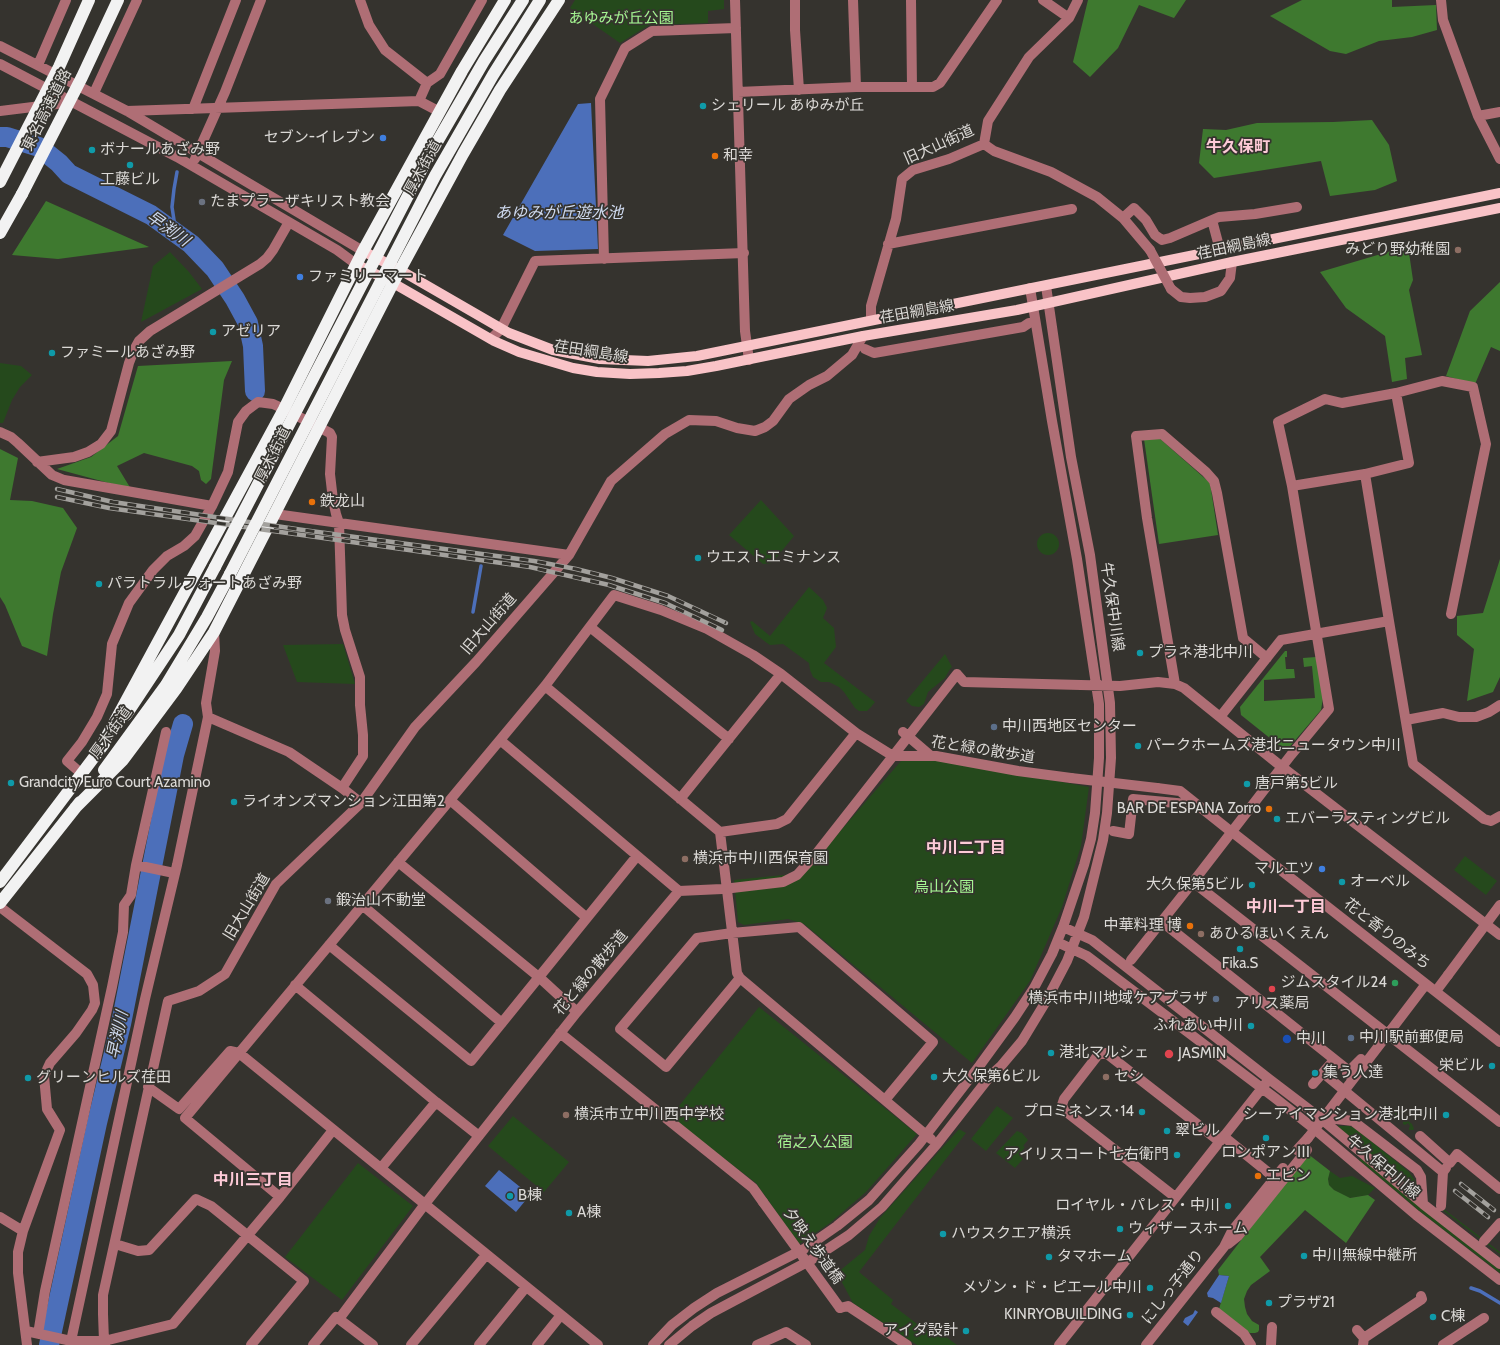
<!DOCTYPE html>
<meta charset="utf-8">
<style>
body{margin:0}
canvas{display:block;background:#35332e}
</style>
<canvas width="1500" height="1345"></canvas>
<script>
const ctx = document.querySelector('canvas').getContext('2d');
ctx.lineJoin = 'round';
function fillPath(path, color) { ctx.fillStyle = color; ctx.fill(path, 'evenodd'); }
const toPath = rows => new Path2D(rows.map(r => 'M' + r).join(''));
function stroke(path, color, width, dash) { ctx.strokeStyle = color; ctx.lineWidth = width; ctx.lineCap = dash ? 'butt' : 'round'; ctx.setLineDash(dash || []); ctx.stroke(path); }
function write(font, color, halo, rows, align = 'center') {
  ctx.font = font + ' Cabin,"Noto Sans JP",sans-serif'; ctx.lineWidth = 3.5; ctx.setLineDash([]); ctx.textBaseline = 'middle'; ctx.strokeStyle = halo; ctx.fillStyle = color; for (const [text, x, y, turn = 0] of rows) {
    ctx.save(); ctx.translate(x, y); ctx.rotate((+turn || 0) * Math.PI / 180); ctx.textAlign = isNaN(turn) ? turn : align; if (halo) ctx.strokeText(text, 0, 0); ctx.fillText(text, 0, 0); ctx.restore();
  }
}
fillPath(toPath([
 [575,0,724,0,724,9,708,11,708,23,649,25,620,43,570,8],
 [170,252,189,272,202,289,141,322,153,266],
 [0,363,21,366,32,375,20,387,12,400,3,423,0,423],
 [761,500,794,536,772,563,763,564,729,535],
 '1037 544a11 11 0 1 1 22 0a11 11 0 1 1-22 0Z',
 [809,587,823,600,827,608,823,618,834,628,836,647,824,663,875,702,871,707,867,711,859,711,855,708,844,692,839,687,829,682,821,682,813,677,810,670,809,663,783,644,770,645,767,643,755,634,750,622,752,621,770,636],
 [343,644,355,684,297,682,283,645],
 [945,654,952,667,950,669,945,678,928,692,924,704,919,707,912,706,906,701],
 [938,759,1089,787,1081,846,1062,907,1030,981,972,1063,804,924,788,919,744,925,738,922,734,880,804,873,901,761],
 [1465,856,1497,881,1486,895,1454,870],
 [759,1007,917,1134,866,1192,830,1223,799,1244,756,1183,670,1117],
 [1386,1104,1412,1124,1414,1129,1413,1130,1409,1130,1409,1128,1410,1126,1408,1123,1405,1125,1403,1124,1403,1120,1399,1116,1395,1117,1395,1113,1393,1110,1386,1109],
 [997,1106,1013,1118,986,1151,971,1139],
 [513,1116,569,1162,544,1192,488,1146],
 [1337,1126,1349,1126,1355,1128,1409,1172,1416,1182,1417,1193],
 [959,1129,966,1133,859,1272,893,1300,891,1304,929,1333,934,1328,957,1345,917,1345,853,1303,837,1273,865,1250,869,1236,880,1218],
 [1017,1131,1022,1133,1028,1140,1023,1146,1025,1147,1019,1155,1023,1159,1015,1168,996,1153],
 [1361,1158,1500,1269,1500,1273,1423,1214,1359,1160],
 [358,1163,413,1206,342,1300,285,1257],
 [1330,1171,1340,1178,1352,1176,1375,1188,1368,1195,1349,1198,1334,1190,1329,1185,1328,1179],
 [1441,1207,1500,1252,1500,1254,1440,1208]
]), '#25491c');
fillPath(toPath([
 [1088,0,1186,0,1174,18,1139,5,1118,48,1090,77,1073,62],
 [1302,0,1392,0,1392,7,1436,5,1437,30,1412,37,1379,41,1346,54,1330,51,1270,16],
 [1372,120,1389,145,1397,181,1375,190,1330,196,1321,161,1214,178,1199,163,1203,129,1226,130,1257,123,1333,122],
 [46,201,149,247,58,259,12,255],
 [1408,246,1413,280,1409,290,1422,355,1405,358,1407,379,1392,382,1385,336,1346,308,1320,272],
 [1500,282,1500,351,1491,347,1475,384,1446,376,1470,311],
 [232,361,224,380,211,479,206,484,201,480,199,471,192,466,144,453,117,466,131,489,57,469,91,457,118,436,138,366],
 [1158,437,1210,483,1218,535,1159,544,1144,439],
 [0,449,18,458,10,500,32,501,63,508,77,528,61,572,53,614,47,656,22,646,5,605,0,597],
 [1500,559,1500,677,1493,692,1467,701,1474,649,1457,635,1457,616,1483,613],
 [1285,651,1287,651,1287,657,1285,657,1286,669,1294,669,1295,678,1264,680,1264,701,1315,698,1312,666,1304,667,1303,658,1316,657,1323,698,1321,710,1286,751,1241,715,1240,707],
 [1308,1154,1330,1171,1328,1179,1329,1185,1334,1190,1350,1198,1368,1195,1375,1200,1346,1243,1305,1210,1260,1257,1270,1271,1251,1285,1247,1291,1244,1299,1245,1307,1247,1314,1252,1321,1259,1325,1259,1330,1258,1332,1255,1333,1250,1333,1246,1331,1219,1309,1229,1276,1219,1275,1218,1270]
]), '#3e792f');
fillPath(toPath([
 [591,103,598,249,535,251,503,235,578,104],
 [499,1170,530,1195,516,1212,485,1186],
 [1219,1275,1229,1276,1221,1303,1213,1298,1208,1297,1207,1293],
 [1195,1310,1198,1312,1188,1326,1183,1322,1185,1318,1193,1314]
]), '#4c6fba');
stroke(toPath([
 [176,233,172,207,174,189,177,172],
 [473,612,481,566],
 [1471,1288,1480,1291,1500,1303]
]), '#4c6fba', 3.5);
stroke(toPath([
 [0,137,7,137,39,147,59,163,69,174,151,215,191,244,215,269,235,299,248,323,253,346,255,391],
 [49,1345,97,1123,121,1024,174,755,183,724]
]), '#4c6fba', 20);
stroke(toPath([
 [360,0,369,25,385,50,427,83,419,101,440,112],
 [735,0,745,331,749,360],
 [795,0,795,30,799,90],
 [853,0,856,87],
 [911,0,912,87],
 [1043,0,1069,18],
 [1441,0,1443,20,1478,116,1500,159],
 [0,46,127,111,363,251],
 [0,64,177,157,337,250,356,264],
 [38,65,66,0],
 [427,83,440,74,482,0],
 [738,92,856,87,933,87,940,83,997,0],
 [94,93,137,0],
 [193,109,236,0],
 [0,111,73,102],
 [127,111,419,101],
 [1478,116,1500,112],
 [984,144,994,151,1051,172,1097,197,1123,218,1150,250],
 [984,144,988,121,1029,57,1069,18,1078,0],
 [195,159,225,92,261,0],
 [1123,218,1134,208,1146,220,1155,235,1162,240,1170,238,1212,220],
 [888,244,1072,209],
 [1220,250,1212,220,1219,217,1255,214,1297,207],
 [604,259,600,99,625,48,652,31,736,28],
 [1171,289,1181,297,1190,298,1205,297,1221,291,1230,278,1232,262],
 [871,320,871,306,896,219,902,179,913,170,949,159,984,144],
 [491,339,501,329,535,261,744,253],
 [865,349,874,353,1023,327,1029,323],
 [1396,393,1442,381,1473,387,1486,444,1451,614],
 [0,432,11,437,18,443,52,475,64,480,212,506],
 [37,462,74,457,88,452,101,444,111,431,129,363,134,350,139,341,150,331,260,264,267,258,273,250,289,222],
 [1365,474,1389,621],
 [1292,486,1365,474,1409,463,1396,393,1342,403,1325,399,1278,422,1292,486,1329,709,1291,755,1193,882,1500,1122],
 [275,514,569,555],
 [590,627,729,739],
 [1175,684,1147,518,1136,436,1162,434,1206,472,1214,481,1217,493,1243,638,1267,658],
 [545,686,720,832,737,973,740,978,931,1139],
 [208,717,206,703,215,651,214,632],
 [1220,717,1281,640,1389,621,1413,764,1484,819,1491,821,1500,816],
 [1406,720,1443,713,1459,717,1476,717,1489,712,1500,705],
 [903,732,931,756],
 [856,733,893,756,957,674,964,682,1120,686,1158,682,1175,684,1184,688,1282,767,1500,935],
 [500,740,679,891],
 [82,774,67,761,82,742,97,717,107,694,112,644,129,603,153,570,167,556,184,546,195,536,212,506,228,472,238,422,246,411,258,402,273,404,284,409,330,433,332,437,330,474,333,500,336,514,339,523,342,615,345,630,360,677,360,705,363,735,363,756,342,788],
 [1157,788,1180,791,1229,830],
 [680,799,781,674],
 [450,800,587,918],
 [1113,831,1129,834,1133,799,1198,805],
 [1236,835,1500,1042],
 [398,862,540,978,577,1012],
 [136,865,174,873],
 [732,888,783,882,797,875,816,854,893,756,936,756,1018,771,1071,778],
 [362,905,502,1023],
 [0,907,87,974,93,985,95,1003,92,1010,76,1033,50,1063,44,1076,47,1109,60,1130,23,1231],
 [1161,921,1349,1071,1347,1074,1351,1076],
 [1063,927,1092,940,1269,1079,1319,1117,1423,1204,1500,1264],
 [1057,942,1087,956,1275,1098,1312,1127,1416,1215,1500,1280],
 [329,945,471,1061,637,856],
 [1131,960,1193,882],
 [740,978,666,1067,620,1029,697,938,732,933,799,927,933,1042,885,1100],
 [295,985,436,1102,381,1168],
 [1436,991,1448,975],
 [1391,1030,1426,984],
 [560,1033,753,1188,763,1202],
 [1349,1071,1361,1059],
 [1323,1073,1443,1172],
 [1313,1084,1334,1060],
 [148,1087,179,1109,230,1051,239,1053,598,1345],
 [436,1102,479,1136],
 [1319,1117,1353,1121,1417,1170,1421,1177,1423,1204],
 [333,1130,280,1197,185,1118,545,686,614,595,661,610,707,629,753,655,781,674,856,733,787,819,777,824,720,832],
 [1223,1136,1275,1178],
 [1420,1136,1450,1163,1457,1154,1500,1189],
 [1297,1150,1308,1138],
 [1175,1197,1064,1110,1062,1105,1064,1099,1098,1055,1103,1053,1106,1053,1219,1141],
 [1441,1206,1443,1172,1446,1168],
 [0,1217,23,1231,18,1252,18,1273,27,1345],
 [1484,1241,1500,1223],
 [115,1244,138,1251,149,1250,196,1199,211,1206,304,1281,251,1345],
 [1228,1244,1238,1236,1307,1150],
 [840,1308,848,1306,907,1345],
 [1216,1312,1244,1334,1251,1345],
 [39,1328,45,1291,112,987,123,932,124,905,131,895,136,865,166,732],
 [1357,1330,1364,1338],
 [26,1331,71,1341,104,1341,173,1324,280,1197],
 [71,1341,145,999,177,865,208,717,289,752,342,788,361,803],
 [105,1345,104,1341,103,1314,103,1295,168,1001,199,991,225,974,276,884,361,803,415,727,476,662,569,555,611,481,665,434,689,420,716,421,737,428,755,431,765,427,773,421,789,399,809,385,827,376,852,355,863,336],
 [313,1345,336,1317,339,1319],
 [373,1345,339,1319,425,1204,577,1012,679,891,722,889],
 [411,1345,486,1255],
 [479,1345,526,1287],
 [537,1345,561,1315],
 [653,1345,672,1325,694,1308,717,1293,804,1249,837,1226,869,1200,919,1144,980,1065,1015,1017,1034,988,1052,954,1063,927,1084,865,1091,839,1095,813,1099,758,1099,704,1077,559,1052,421,1030,288],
 [669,1345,692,1326,711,1313,811,1260,849,1235,882,1207,937,1144,991,1075,1001,1066,1022,1041,1045,1003,1067,961,1084,917,1103,840,1107,813,1111,758,1110,703,1090,555,1071,457,1046,286],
 [757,1345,786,1332,806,1345],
 [1059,1345,1266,1083],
 [1146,1345,1224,1247,1232,1231,1283,1168],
 [1271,1345,1272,1327],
 [1363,1345,1364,1338,1422,1299,1421,1296],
 [1443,1345,1484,1318]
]), '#af6e75', 10);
stroke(toPath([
 [363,251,400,270,509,333,553,350,600,359,648,361,697,356,1500,193],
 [356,264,393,283,494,341,519,352,573,368,597,372,630,374,659,373,687,371,716,366,863,336,1017,310,1232,262,1500,208]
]), '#f9c3c7', 10);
stroke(toPath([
 [0,233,22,194],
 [126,715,179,635,215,567],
 [100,749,284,409,363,251,462,71,505,0],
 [104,770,166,685,207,617,230,574],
 [75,808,123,760,176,689,214,632,393,283,463,154,500,90,559,0],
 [0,882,104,744],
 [0,903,80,802]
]), '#f2f2f2', 12);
const rail = toPath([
 [57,489,113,502,303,530,534,561,576,569,612,578,668,596,726,623],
 [57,497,109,508,530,567,609,585,665,603,722,630],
 [1461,1184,1494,1210],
 [1455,1191,1488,1217]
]);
stroke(rail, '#a3a19d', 4.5);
stroke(rail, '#35332e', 3, [9]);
stroke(toPath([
 [1150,250,1171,289],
 [1071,778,1157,788],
 [1448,975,1500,905],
 [1308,1138,1391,1030],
 [763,1202,840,1308]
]), '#af6e75', 10);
stroke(toPath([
 [0,182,59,67,89,0],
 [22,194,82,77,118,0],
 [215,567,426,161,484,61,523,0],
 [230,574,435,176,493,75,540,0]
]), '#f2f2f2', 12);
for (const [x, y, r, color] of [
 [703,106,4,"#0f9aa8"],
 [383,138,4,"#3f7fe0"],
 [92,150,4,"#0f9aa8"],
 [715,156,4,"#e8710a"],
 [130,165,4,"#0f9aa8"],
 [202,202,4,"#6b7280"],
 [1458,250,4,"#8d6e63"],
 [300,277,4,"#3f7fe0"],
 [213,332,4,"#0f9aa8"],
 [52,353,4,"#0f9aa8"],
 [312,502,4,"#e8710a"],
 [698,558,4,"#0f9aa8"],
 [99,584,4,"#0f9aa8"],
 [1140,653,4,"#0f9aa8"],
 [994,727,4,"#5c6f8a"],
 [1138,746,4,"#0f9aa8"],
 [11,783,4,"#0f9aa8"],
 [1247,784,4,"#0f9aa8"],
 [234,802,4,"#0f9aa8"],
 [1269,809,4,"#e8710a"],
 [1277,819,4,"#0f9aa8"],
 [685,859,4,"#8d6e63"],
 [1322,869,4,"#3f7fe0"],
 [1342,882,4,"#0f9aa8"],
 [1252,885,4,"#0f9aa8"],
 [328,901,4,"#6b7280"],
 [1190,926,4,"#e8710a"],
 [1201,934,4,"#8d6e63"],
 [1240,949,4,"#0f9aa8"],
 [1395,983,4,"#2e9e5b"],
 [1272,989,4,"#e0444e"],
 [1216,999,4,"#5c6f8a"],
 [1251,1026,4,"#0f9aa8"],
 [1351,1038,4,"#5c6f8a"],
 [1287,1039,5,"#1a4fb4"],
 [1051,1053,4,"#0f9aa8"],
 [1169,1054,5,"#e0444e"],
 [1492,1066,4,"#0f9aa8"],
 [1315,1073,4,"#0f9aa8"],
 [934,1077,4,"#0f9aa8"],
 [1106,1077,4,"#8d6e63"],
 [28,1078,4,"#0f9aa8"],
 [1142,1112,4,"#0f9aa8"],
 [566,1115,4,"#8d6e63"],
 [1446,1115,4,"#0f9aa8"],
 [1167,1131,4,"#0f9aa8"],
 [1266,1138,4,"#0f9aa8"],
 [1177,1155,4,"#0f9aa8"],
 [1258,1176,4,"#e8710a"],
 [510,1196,4,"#0f9aa8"],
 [1228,1206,4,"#0f9aa8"],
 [569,1213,4,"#0f9aa8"],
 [1120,1229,4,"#0f9aa8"],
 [943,1234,4,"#0f9aa8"],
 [1304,1256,4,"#0f9aa8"],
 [1049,1257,4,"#0f9aa8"],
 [1150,1288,4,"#0f9aa8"],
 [1269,1303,4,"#0f9aa8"],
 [1130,1315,4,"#0f9aa8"],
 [1433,1317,4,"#0f9aa8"],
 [966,1331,4,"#0f9aa8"]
]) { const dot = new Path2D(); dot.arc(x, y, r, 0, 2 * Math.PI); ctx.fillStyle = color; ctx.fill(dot); stroke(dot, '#35332e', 1.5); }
write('15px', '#a5f692', '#35332e', [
 ["あゆみが丘公園",621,19],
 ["烏山公園",944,888],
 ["宿之入公園",815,1143]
]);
write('15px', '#dbd9d6', '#35332e', [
 ["シェリール あゆみが丘",711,106],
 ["セブン-イレブン",375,138,"right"],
 ["ボナールあざみ野",100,150],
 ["和幸",723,156],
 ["工藤ビル",130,180,"center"],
 ["たまプラーザキリスト教会",210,202],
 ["みどり野幼稚園",1450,250,"right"],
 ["ファミリーマート",308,277],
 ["アゼリア",221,332],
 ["ファミールあざみ野",60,353],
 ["鉄龙山",320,502],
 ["ウエストエミナンス",706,558],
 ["パラトラルフォートあざみ野",107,584],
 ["プラネ港北中川",1148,653],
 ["中川西地区センター",1002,727],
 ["パークホームズ港北ニュータウン中川",1146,746],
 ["Grandcity Euro Court Azamino",19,783],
 ["唐戸第5ビル",1255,784],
 ["ライオンズマンション江田第2",242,802],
 ["BAR DE ESPANA Zorro",1261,809,"right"],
 ["エバーラスティングビル",1285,819],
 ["横浜市中川西保育園",693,859],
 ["マルエツ",1314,869,"right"],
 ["オーベル",1350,882],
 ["大久保第5ビル",1244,885,"right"],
 ["鍛治山不動堂",336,901],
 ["中華料理 博",1182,926,"right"],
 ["あひるほいくえん",1209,934],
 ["Fika.S",1240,964,"center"],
 ["ジムスタイル24",1387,983,"right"],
 ["横浜市中川地域ケアプラザ",1208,999,"right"],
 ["アリス薬局",1272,1004,"center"],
 ["ふれあい中川",1243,1026,"right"],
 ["中川駅前郵便局",1359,1038],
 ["中川",1296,1039],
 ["港北マルシェ",1059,1053],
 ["JASMIN",1178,1054],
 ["栄ビル",1484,1066,"right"],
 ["集う人達",1323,1073],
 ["大久保第6ビル",942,1077],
 ["セシ",1114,1077],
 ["グリーンヒルズ荏田",36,1078],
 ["プロミネンス･14",1134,1112,"right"],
 ["横浜市立中川西中学校",574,1115],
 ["シーアイマンション港北中川",1438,1115,"right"],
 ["翠ビル",1175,1131],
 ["ロンポアンⅢ",1266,1153,"center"],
 ["アイリスコート七右衛門",1169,1155,"right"],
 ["エビン",1266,1176],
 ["B棟",518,1196],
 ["ロイヤル・パレス・中川",1220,1206,"right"],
 ["A棟",577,1213],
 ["ウィザースホーム",1128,1229],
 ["ハウスクエア横浜",951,1234],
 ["中川無線中継所",1312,1256],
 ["タマホーム",1057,1257],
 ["メゾン・ド・ピエール中川",1142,1288,"right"],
 ["プラザ21",1277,1303],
 ["KINRYOBUILDING",1122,1315,"right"],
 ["C棟",1441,1317],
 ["アイダ設計",958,1331,"right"]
], 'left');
write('15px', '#dbd9d6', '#35332e', [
 ["東名高速道路",47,110,-63],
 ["旧大山街道",939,145,-24],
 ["厚木街道",423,168,-61],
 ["荏田綱島線",1234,247,-12],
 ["荏田綱島線",917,312,-10],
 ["荏田綱島線",591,352,9],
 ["厚木街道",273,455,-63],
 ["牛久保中川線",1112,607,82],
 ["旧大山街道",489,624,-49],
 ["厚木街道",111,733,-54],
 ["花と緑の散歩道",983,750,9],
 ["旧大山街道",247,907,-59],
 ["花と香りのみち",1387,934,38],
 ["花と緑の散歩道",591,973,-50],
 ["牛久保中川線",1383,1167,40],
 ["夕映え歩道橋",813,1246,54],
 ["にしっ子通り",1173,1287,-52]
]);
write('bold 16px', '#fdcad7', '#35332e', [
 ["牛久保町",1238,147],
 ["中川二丁目",966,848],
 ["中川一丁目",1286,907],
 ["中川三丁目",253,1180]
]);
write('italic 16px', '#ced9ee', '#35332e', [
 ["あゆみが丘遊水池",559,213],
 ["早渕川",168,229,35],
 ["早渕川",118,1035,-78]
]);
</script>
